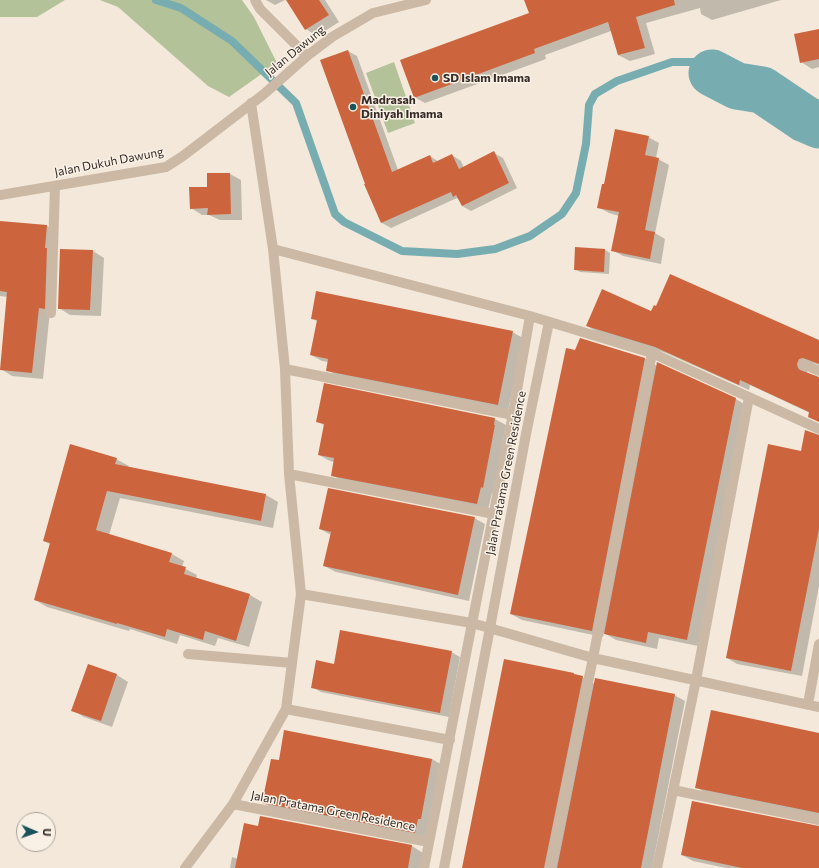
<!DOCTYPE html>
<style>
body{margin:0}
#map{position:relative;width:819px;height:868px;overflow:hidden;background:#f3e8d9;font-family:Commissioner,sans-serif}
canvas{display:block}
.north{position:absolute;left:16px;top:812px;width:40px;height:40px;box-sizing:border-box;background:#faf1e6;border:1px solid #aca29a;border-radius:50%;rotate:92deg;font-size:11px;font-weight:700;line-height:16px;text-align:center;color:#362c27}
.north::after{content:'';display:block;margin:auto;width:14px;height:18px;background:#1a545a;clip-path:polygon(50% 0,100% 100%,50% 72%,0 100%)}
</style>
<div id="map">
<canvas width="819" height="868"></canvas>
<div class="north">U</div>
</div>
<script>
const ctx = document.querySelector('canvas').getContext('2d');
ctx.lineJoin = 'round';
function fillPath(path, color) { ctx.fillStyle = color; ctx.fill(path, 'evenodd'); }
const toPath = rows => new Path2D(rows.map(r => 'M' + r).join(''));
function stroke(path, color, width, dash) { ctx.strokeStyle = color; ctx.lineWidth = width; ctx.lineCap = dash ? 'butt' : 'round'; ctx.setLineDash(dash || []); ctx.stroke(path); }
function write(font, color, halo, rows, align = 'center') {
  ctx.font = font + ' Commissioner,sans-serif'; ctx.lineWidth = 3; ctx.setLineDash([]); ctx.textBaseline = 'middle'; ctx.strokeStyle = halo; ctx.fillStyle = color; for (const [text, x, y, turn = 0] of rows) {
    ctx.save(); ctx.translate(x, y); ctx.rotate((+turn || 0) * Math.PI / 180); ctx.textAlign = isNaN(turn) ? turn : align; if (halo) ctx.strokeText(text, 0, 0); ctx.fillText(text, 0, 0); ctx.restore();
  }
}
fillPath(toPath([
 [0,0,65,0,37,17,0,17],
 [100,0,242,0,254,17,277,63,229,97,208,86,118,7],
 [394,62,415,123,388,133,366,73]
]), '#b3c299');
fillPath(toPath([
 [266,0,285,0,275,5],
 [289,0,325,0,339,22,317,36,306,29],
 [525,0,781,0,712,20,701,14,700,8,646,23,655,54,630,61,618,55,611,31,545,55,546,59,425,103,414,97,530,14],
 [819,30,819,67,812,69,801,62],
 [348,51,357,56,398,170,430,156,439,162,452,155,461,161,464,168,494,153,503,158,517,188,471,211,462,206,459,200,457,198,391,228,382,223],
 [648,137,659,143,656,158,669,165,655,233,665,239,661,264,623,256,612,250,619,216,609,213,598,207,605,186],
 [230,174,241,180,242,220,220,220,209,215,202,215,191,208,208,188],
 [0,222,47,226,58,233,43,379,12,376,1,369,8,297,0,296],
 [605,250,610,253,609,274,580,272,575,269],
 [93,251,104,258,101,316,70,315,59,308],
 [651,312,819,341,819,365,814,363,809,365,807,371,808,374,819,378,819,422,809,416,810,413,750,385,749,390,666,353,597,332,587,326],
 [312,318,512,332,523,338,508,411,338,376,327,370,329,362,322,361,311,355,318,322],
 [644,358,657,366,736,399,747,406,698,646,659,638,657,649,616,640,604,633,603,637,522,620,511,614],
 [495,419,506,425,494,494,492,493,488,510,343,481,332,475,334,462,330,461,319,455,324,425,318,422],
 [819,436,819,586,802,676,737,664,727,658,802,452],
 [116,459,129,466,128,467,266,495,278,502,273,528,120,498,109,535,172,554,184,561,182,567,197,575,196,579,250,595,262,602,249,647,218,638,215,646,180,635,177,644,130,629,129,631,47,607,35,600,50,544,44,541],
 [474,518,485,524,469,601,336,572,324,566,331,535,320,529],
 [451,652,460,657,449,717,321,692,312,687,335,665],
 [89,665,117,675,128,682,112,727,84,717,72,710],
 [582,677,595,684,674,695,685,701,652,868,463,868],
 [819,734,819,817,707,794,696,787],
 [432,759,442,765,425,838,274,809,263,803,279,761],
 [261,817,412,846,423,853,420,868,230,868,232,857,238,859,259,827],
 [819,827,819,868,726,868,693,861,682,855]
]), '#0003');
stroke(toPath([
 [156,0,181,8,232,41,296,103,335,214,344,222,402,251,457,254,495,249,530,236,562,214,576,193,586,144,589,105,595,94,617,81,672,62,695,62,712,73]
]), '#77adb1', 8);
stroke(toPath([
 [712,73,737,86,762,90,805,119,819,125]
]), '#77adb1', 47);
fillPath(toPath([
 [286,0,319,0,329,15,305,30],
 [524,0,674,0,675,5,636,17,645,48,618,55,608,22,534,49,535,53,414,98,400,60,529,13],
 [819,29,819,59,800,63,794,34],
 [348,50,392,172,430,155,433,163,452,154,459,169,494,151,509,183,462,206,456,195,453,197,451,192,381,223,364,184,365,184,320,60],
 [615,129,649,136,645,155,659,158,645,230,655,232,650,259,611,251,619,212,597,208,602,184,604,184],
 [207,173,230,173,231,214,207,215,208,208,190,209,189,187,207,187],
 [0,221,47,225,45,248,47,248,45,309,39,308,32,373,0,370,7,292,0,291],
 [575,247,605,249,604,272,574,270],
 [60,249,93,250,90,310,58,309],
 [670,274,819,340,819,364,803,358,799,359,797,364,798,368,800,370,819,377,819,422,808,417,809,412,740,380,739,385,655,347,586,326,602,289,651,311,654,305,656,306],
 [316,291,513,331,498,405,326,371,328,359,310,355,317,320,311,319],
 [580,338,645,358,592,631,510,614,566,348,575,350],
 [657,362,736,398,687,640,648,632,646,643,604,634],
 [324,383,495,418,494,425,495,425,483,488,481,487,477,504,331,476,334,458,318,455,324,424,316,422],
 [805,430,819,435,819,529,791,671,726,658,768,444,801,451],
 [70,444,117,458,115,464,266,494,261,521,107,491,96,530,172,553,169,562,186,567,184,574,250,594,236,641,205,631,203,640,167,629,165,637,117,623,117,624,34,600,50,543,43,541],
 [328,488,475,517,458,595,323,566,331,532,319,529],
 [340,630,452,651,440,713,311,688,316,660,334,664],
 [504,659,574,673,574,674,583,676,544,868,462,868],
 [88,664,117,674,101,721,71,711],
 [595,678,675,694,641,868,557,868],
 [711,710,819,733,819,813,695,788],
 [284,730,432,759,421,819,418,819,415,833,262,803,271,759,279,760],
 [692,801,819,826,819,868,742,868,681,855],
 [260,816,412,845,408,868,235,868,244,823,258,826]
]), '#cc653e');
stroke(toPath([
 [51,313,55,186]
]), '#cbb8a5', 10);
stroke(toPath([
 [255,0,260,9,307,56],
 [0,195,166,167,183,156,264,94,307,56,332,37,373,13,426,0],
 [273,249,530,316,652,353,819,429],
 [803,364,819,371],
 [285,369,513,415],
 [289,474,494,514],
 [301,594,472,623,593,658,819,707],
 [188,654,292,663],
 [808,704,819,644],
 [286,709,450,740],
 [673,790,819,820],
 [233,804,429,842],
 [185,868,233,804,286,709,301,594,289,474,285,369,273,249,251,103],
 [424,868,510,430,530,316],
 [444,868,490,628,526,434,549,322],
 [550,868,593,658,652,353],
 [657,868,696,680,749,397]
]), '#cbb8a5', 10);
for (const [x, y, r, color] of [
 [435,78,4,"#1a545a"],
 [353,107,4,"#1a545a"]
]) { const dot = new Path2D(); dot.arc(x, y, r, 0, 2 * Math.PI); ctx.fillStyle = color; ctx.fill(dot); stroke(dot, '#faf1e6', 1.5); }
write('12px', '#362c27', '#faf1e6', [
 ["Jalan Dawung",295,51,-39],
 ["Jalan Dukuh Dawung",109,162,-11],
 ["Jalan Pratama Green Residence",506,473,-79],
 ["Jalan Pratama Green Residence",333,811,11]
]);
write('bold 12px', '#362c27', '#faf1e6', [
 ["SD Islam Imama",443,78],
 ["Madrasah",361,100],
 ["Diniyah Imama",361,114]
], 'left');
</script>
